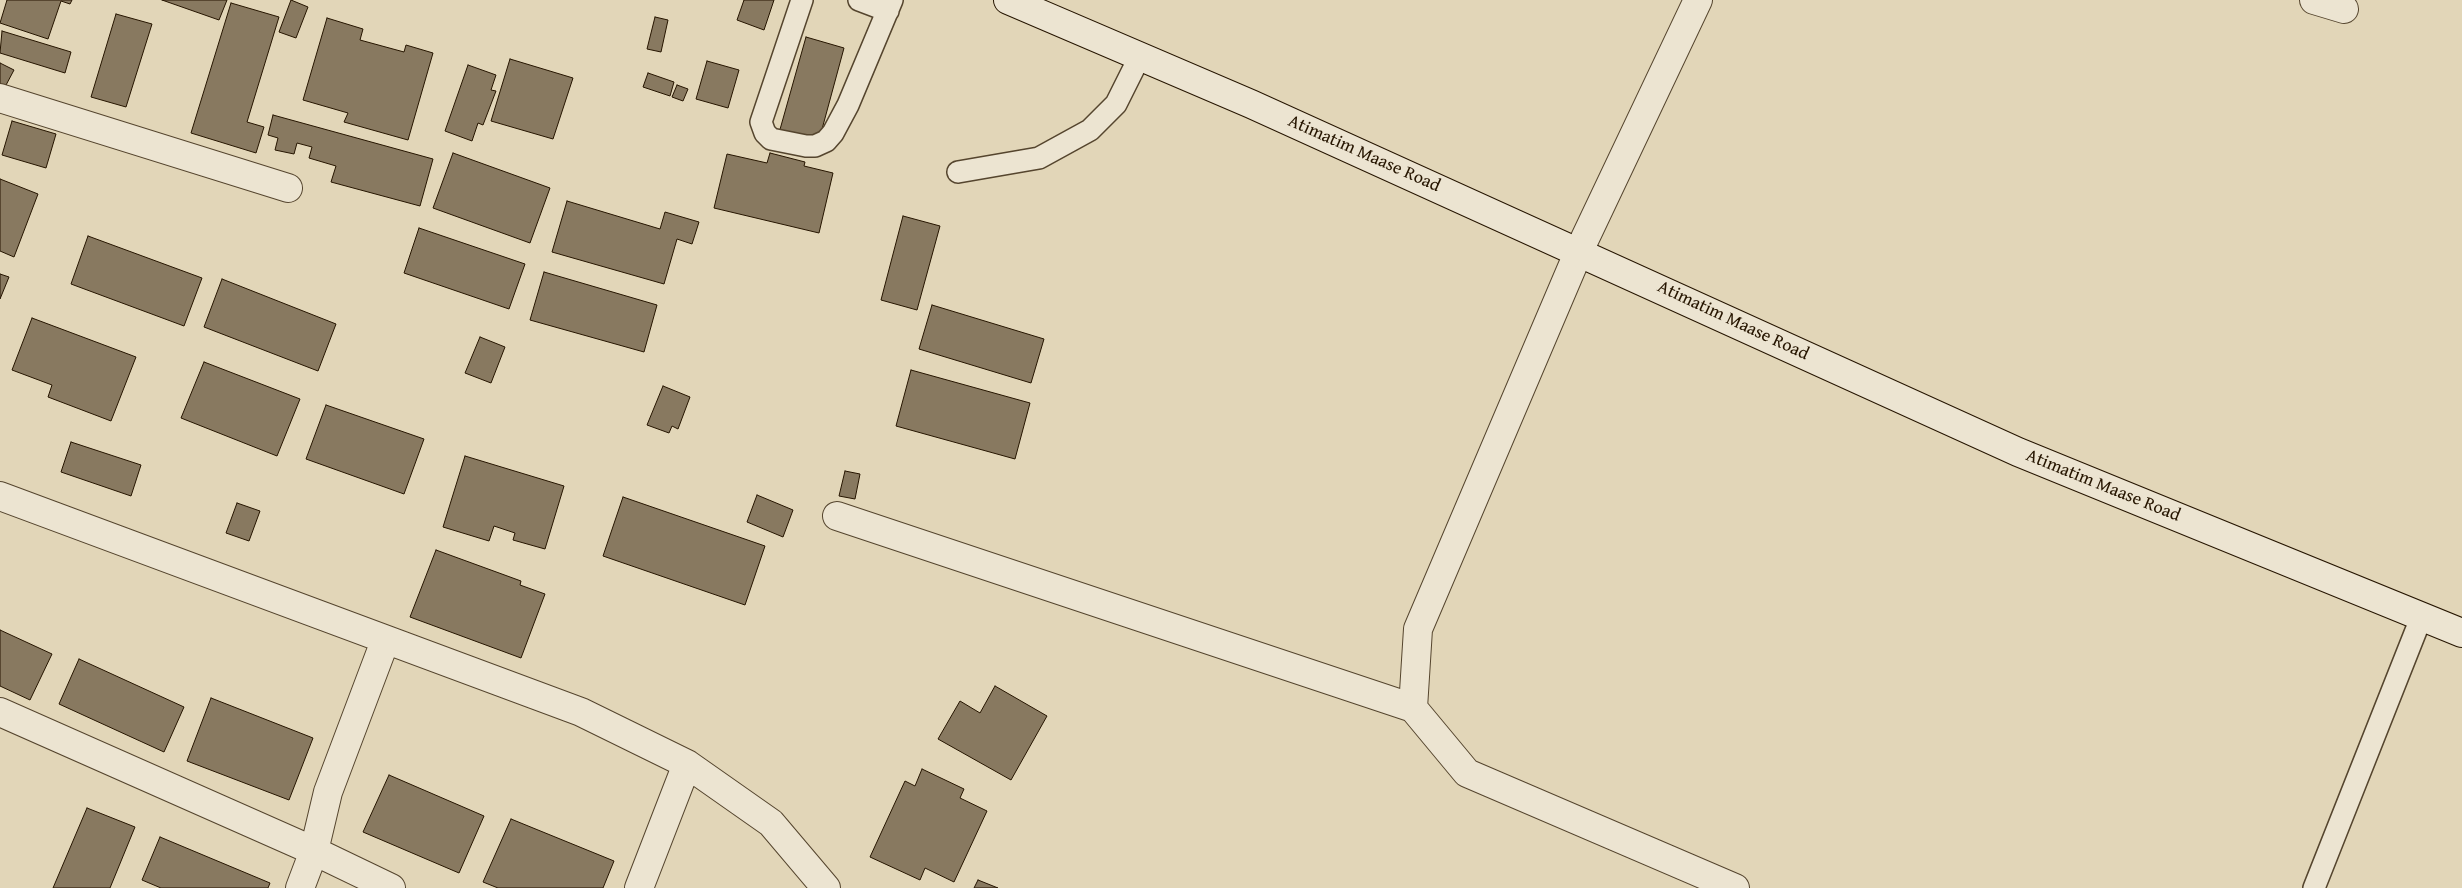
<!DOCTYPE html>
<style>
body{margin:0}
canvas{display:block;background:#e2d6b8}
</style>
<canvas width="2462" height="888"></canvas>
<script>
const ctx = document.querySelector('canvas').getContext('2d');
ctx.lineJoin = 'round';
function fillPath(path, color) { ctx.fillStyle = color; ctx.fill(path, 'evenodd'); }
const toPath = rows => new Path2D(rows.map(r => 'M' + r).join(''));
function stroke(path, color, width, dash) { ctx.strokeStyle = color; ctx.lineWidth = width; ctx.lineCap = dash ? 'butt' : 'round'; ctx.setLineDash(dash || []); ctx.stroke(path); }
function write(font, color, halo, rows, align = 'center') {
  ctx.font = font + ' "Gentium Book Plus",serif'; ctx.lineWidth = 5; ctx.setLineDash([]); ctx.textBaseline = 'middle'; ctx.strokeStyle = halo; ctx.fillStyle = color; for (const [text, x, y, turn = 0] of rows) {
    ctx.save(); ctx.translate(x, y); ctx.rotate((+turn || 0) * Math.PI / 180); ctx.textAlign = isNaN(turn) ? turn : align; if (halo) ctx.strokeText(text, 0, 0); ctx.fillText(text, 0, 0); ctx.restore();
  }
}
const building = toPath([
 [7,0,72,0,70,4,61,1,48,39,0,23,7,0],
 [162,0,227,0,219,20,162,0],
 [291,0,308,7,296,38,279,32,291,0],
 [744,0,774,0,764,30,737,20,744,0],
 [231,3,279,17,247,122,264,127,256,153,191,133,231,3],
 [116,14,152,24,126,107,91,97,116,14],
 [655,17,668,20,661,52,647,49,655,17],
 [327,18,363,29,360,40,404,52,406,45,433,53,408,140,344,122,348,113,303,100,327,18],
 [2,31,71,52,65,73,0,53,2,31],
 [806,37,844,48,818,144,779,133,806,37],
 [510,59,573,78,553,139,491,121,510,59],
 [707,61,739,70,728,108,696,99,707,61],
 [0,63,14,70,5,87,0,85,0,63],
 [468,65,496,75,491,90,496,91,483,125,478,123,472,141,445,131,468,65],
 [648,73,674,82,670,96,643,87,648,73],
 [677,85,688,89,683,101,672,97,677,85],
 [273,115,433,159,420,206,331,182,336,166,309,158,312,147,297,143,294,154,275,150,278,138,268,135,273,115],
 [12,121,56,134,46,168,2,155,12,121],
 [453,153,550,188,530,243,433,208,453,153],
 [770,153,805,162,804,166,833,173,819,233,714,208,727,154,767,163,770,153],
 [0,179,38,194,14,257,0,251,0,179],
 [567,201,660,229,665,212,699,222,692,244,677,239,664,284,552,252,567,201],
 [903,216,940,226,917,310,881,300,903,216],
 [419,228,525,264,509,309,404,273,419,228],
 [88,236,202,278,184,326,71,284,88,236],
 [544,272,657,305,644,352,530,320,544,272],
 [0,274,9,277,0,299,0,274],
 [222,279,336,324,318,371,204,327,222,279],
 [932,305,1044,339,1031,383,919,349,932,305],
 [32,318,136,357,111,421,48,397,52,385,12,370,32,318],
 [480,337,505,347,491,383,465,373,480,337],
 [204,362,300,399,277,456,181,418,204,362],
 [911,370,1030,403,1015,459,896,426,911,370],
 [663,386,690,397,678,429,672,426,669,433,647,425,663,386],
 [326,405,424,439,404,494,306,459,326,405],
 [71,442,141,465,131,496,61,472,71,442],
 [465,456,564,486,545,549,513,540,515,533,494,526,489,541,443,527,465,456],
 [845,471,860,474,855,499,839,496,845,471],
 [757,495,793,510,783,537,747,522,757,495],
 [623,497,765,546,745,605,603,556,623,497],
 [237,503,260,511,249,541,226,533,237,503],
 [436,550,521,581,520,585,545,594,521,658,410,617,436,550],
 [0,630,52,654,30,700,0,686,0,630],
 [79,659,184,707,164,752,59,704,79,659],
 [995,686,1047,716,1011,780,938,739,960,701,980,713,995,686],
 [211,698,313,738,289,800,187,761,211,698],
 [922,769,964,789,960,798,987,811,954,882,925,868,920,880,870,857,905,781,915,786,922,769],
 [389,775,484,816,459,873,363,832,389,775],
 [87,808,135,827,110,888,53,888,87,808],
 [511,819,614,861,603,888,498,888,483,882,511,819],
 [160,837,270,883,268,888,161,888,142,880,160,837],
 [978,880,998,888,974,888,978,880]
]);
fillPath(building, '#887960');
stroke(building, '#261500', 1);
const service = toPath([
 [802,0,761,122,765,133,771,139,806,146,815,146,826,141,833,133,848,105,892,0],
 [859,0,888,11],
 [958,172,1039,158,1090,130,1116,104,1140,56],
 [2314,888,2421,618]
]);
const minor = toPath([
 [1698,0,1579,251,1418,629,1413,708,1467,773,1735,888],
 [2314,0,2344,9],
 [0,98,288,188],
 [0,496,581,712,687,764,771,823,826,888],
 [837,516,1413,708],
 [385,641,328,792,314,851,391,888],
 [0,712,314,851,300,888],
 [639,888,687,764]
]);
const secondary = toPath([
 [1008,0,1251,104,2018,452,2462,633]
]);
stroke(service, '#55452e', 24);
stroke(minor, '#55452e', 30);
stroke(secondary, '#261500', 30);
stroke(service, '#ece4d1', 21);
stroke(minor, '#ece4d1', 28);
stroke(secondary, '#ece4d1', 28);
write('18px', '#261500', '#ece4d1', [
 ["Atimatim Maase Road",1364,154,24],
 ["Atimatim Maase Road",1733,321,25],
 ["Atimatim Maase Road",2103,486,22]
]);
</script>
